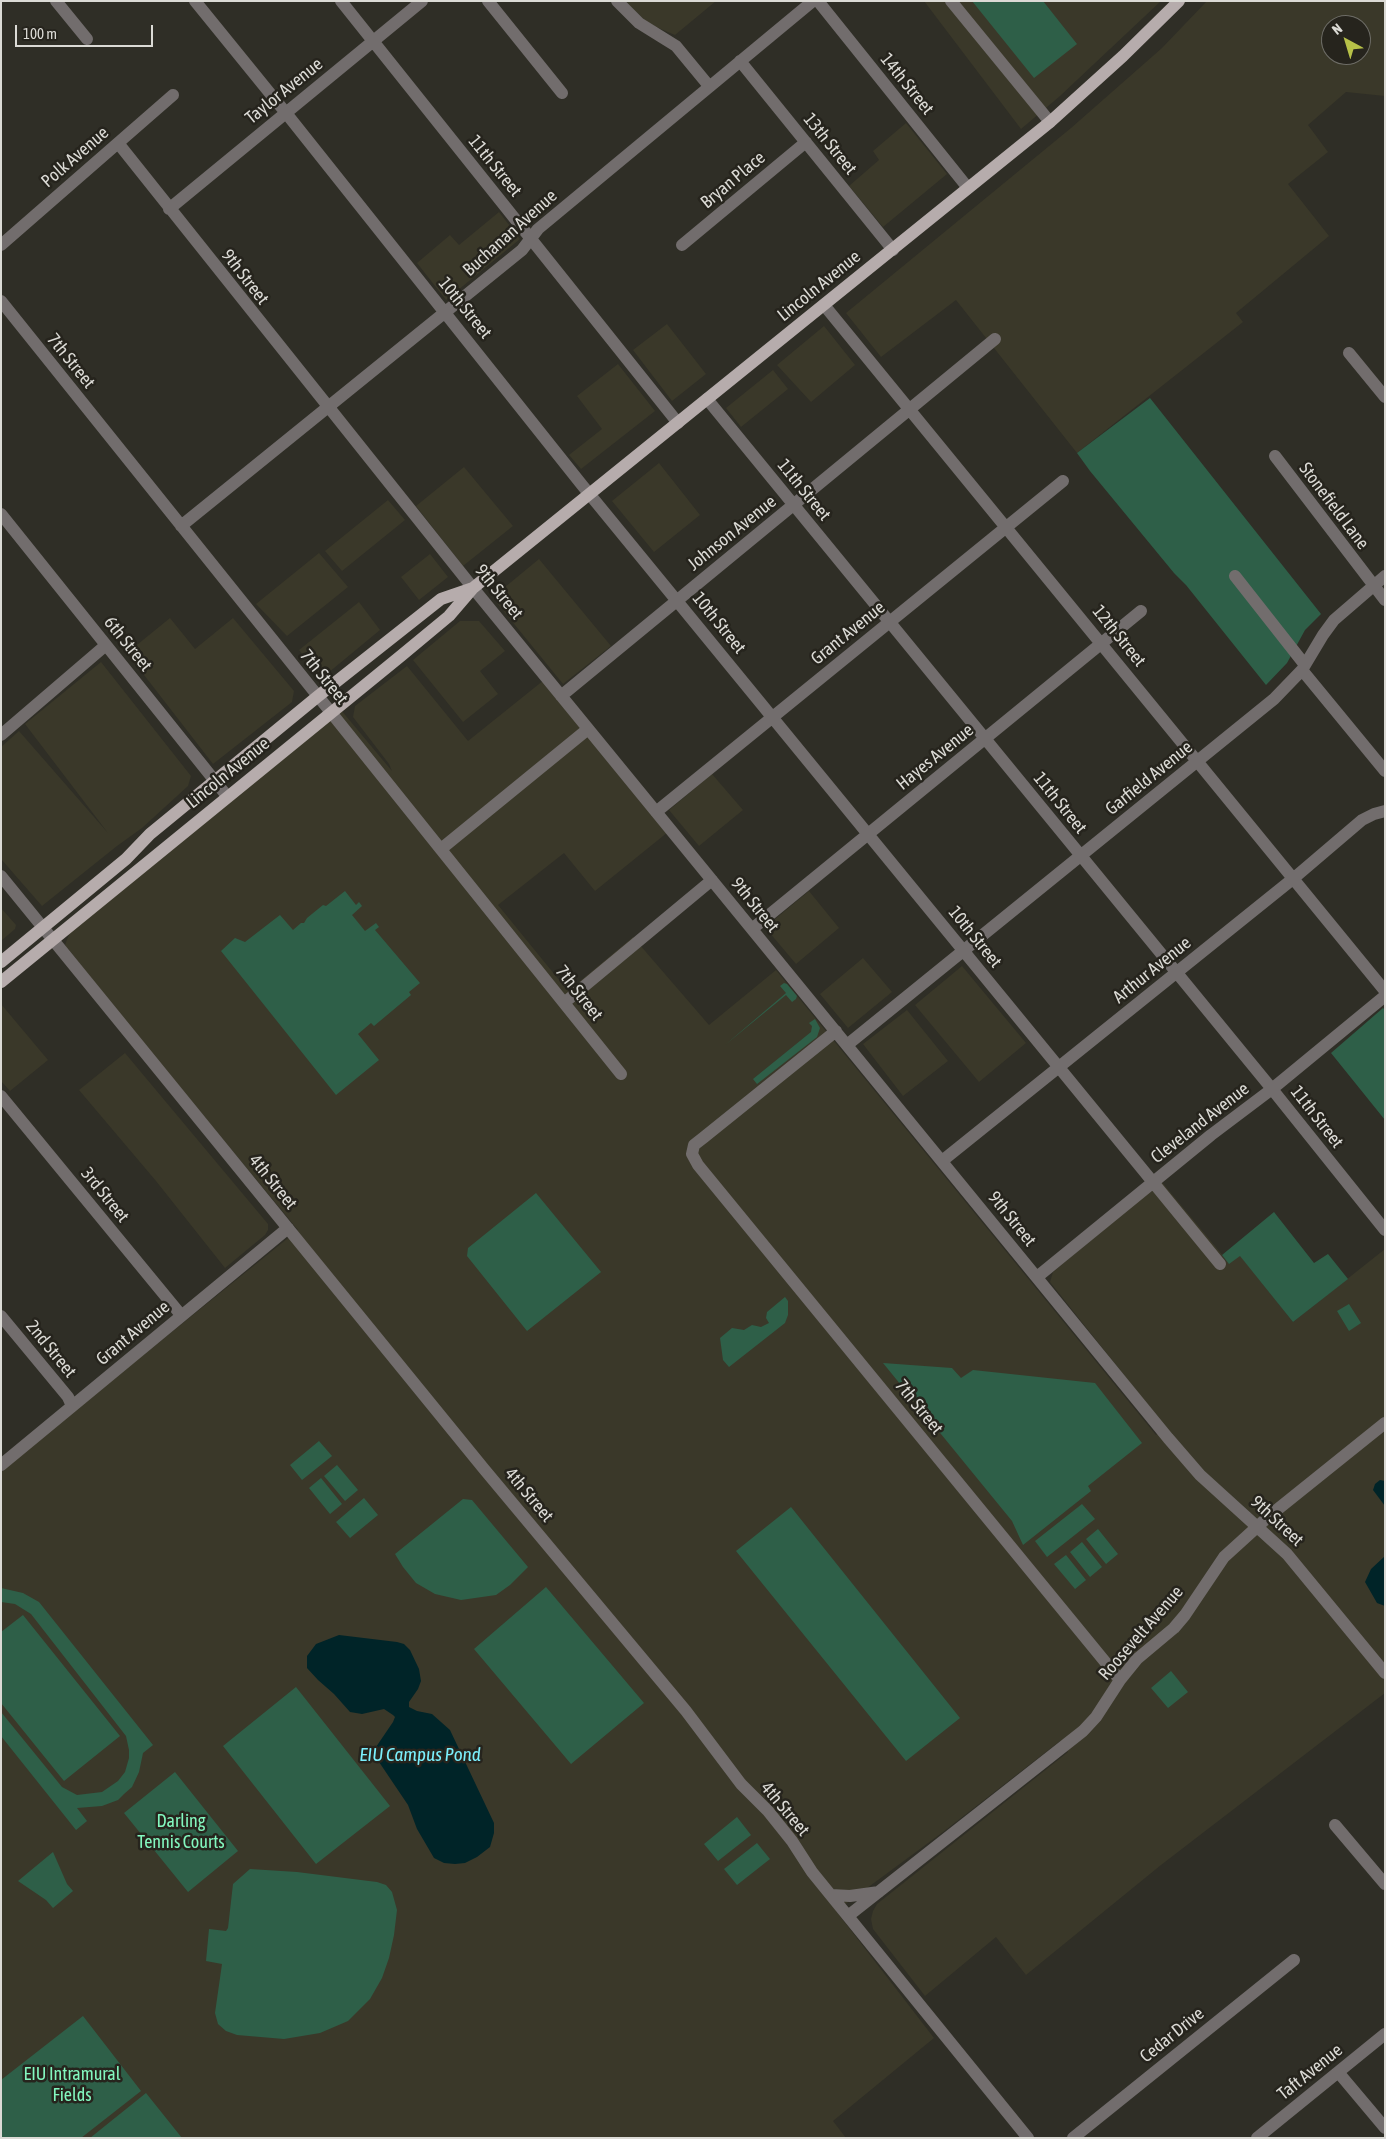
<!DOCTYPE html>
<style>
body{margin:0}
#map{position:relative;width:1386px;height:2139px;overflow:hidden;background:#2f2e26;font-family:"Asap Condensed",sans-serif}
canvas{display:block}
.frame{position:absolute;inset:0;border:2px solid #dbdad5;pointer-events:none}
.north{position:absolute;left:1321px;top:15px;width:50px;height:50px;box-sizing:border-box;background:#26241d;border:1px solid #6e6d67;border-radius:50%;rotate:321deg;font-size:14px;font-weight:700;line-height:20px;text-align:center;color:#dbdad5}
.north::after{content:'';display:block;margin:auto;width:18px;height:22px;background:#b7c148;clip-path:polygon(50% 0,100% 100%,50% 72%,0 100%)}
.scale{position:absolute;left:15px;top:25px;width:138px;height:22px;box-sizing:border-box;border:2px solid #dbdad5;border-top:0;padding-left:6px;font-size:15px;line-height:18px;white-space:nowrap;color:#dbdad5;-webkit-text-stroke:4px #26241d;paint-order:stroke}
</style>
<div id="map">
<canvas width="1386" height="2139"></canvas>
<div class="frame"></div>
<div class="north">N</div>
<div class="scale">100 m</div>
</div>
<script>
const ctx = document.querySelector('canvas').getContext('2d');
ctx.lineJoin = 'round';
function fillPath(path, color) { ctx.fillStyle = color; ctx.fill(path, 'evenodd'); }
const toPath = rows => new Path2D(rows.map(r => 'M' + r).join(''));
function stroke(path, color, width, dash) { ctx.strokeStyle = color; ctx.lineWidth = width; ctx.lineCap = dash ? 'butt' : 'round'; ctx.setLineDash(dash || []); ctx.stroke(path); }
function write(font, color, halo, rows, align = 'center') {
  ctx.font = font + ' "Asap Condensed",sans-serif'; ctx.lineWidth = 5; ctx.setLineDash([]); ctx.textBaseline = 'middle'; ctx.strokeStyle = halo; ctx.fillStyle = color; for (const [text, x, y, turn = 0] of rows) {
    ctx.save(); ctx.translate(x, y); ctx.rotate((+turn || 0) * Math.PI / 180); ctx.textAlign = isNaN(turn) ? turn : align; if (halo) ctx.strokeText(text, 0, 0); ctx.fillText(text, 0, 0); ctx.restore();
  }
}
fillPath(toPath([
 [625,1,716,1,675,35,649,24],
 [924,1,1161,1,1060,96,1021,129],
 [1207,1,1385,1,1385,96,1346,92,1308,125,1328,152,1288,184,1329,236,1236,313,1243,322,1077,453,956,300,881,357,846,313,1071,128,1162,48],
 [1331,25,1361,25,1361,55,1331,55],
 [906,123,947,174,883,227,849,186,879,160,873,151],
 [499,212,520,239,446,300,417,263,450,235,459,245],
 [667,324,706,374,672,401,633,350],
 [824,326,855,365,811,402,777,365],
 [618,364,655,411,581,469,569,455,602,429,577,396],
 [773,370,788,389,741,427,726,408],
 [659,463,700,515,654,552,612,501],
 [464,467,513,526,463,566,416,506],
 [388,500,405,520,342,571,325,551],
 [319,553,348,587,287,636,256,604],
 [430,554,448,577,419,600,401,577],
 [539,559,611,646,563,684,497,603,499,592],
 [359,602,380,630,328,673,315,671,299,650],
 [170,618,195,649,233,618,294,691,292,702,213,764,127,653],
 [460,621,479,621,505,651,480,671,498,694,463,722,413,660],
 [101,662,191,776,188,786,142,828,117,846,42,906,1,859,1,747,19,731,108,833,25,724],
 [407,666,468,741,544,680,668,832,595,891,564,853,498,905,568,991,633,937,709,1025,776,970,1156,1435,1166,1428,1050,1282,1053,1272,1161,1181,1229,1263,1240,1255,1293,1322,1385,1249,1385,1693,1161,1865,1026,1975,996,1937,925,1996,873,1929,871,1919,873,1911,877,1904,1068,1752,1060,1741,943,1832,836,1911,934,2038,833,2121,846,2138,1,2138,1,1470,298,1230,129,1026,65,945,71,929,341,710,392,771,389,764,353,717,355,706],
 [712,774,743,810,699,846,669,810],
 [809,891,839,928,796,964,769,932,768,927,769,924],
 [1,908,16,925,15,929,1,941],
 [863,958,892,992,848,1028,820,994],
 [962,966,1026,1043,979,1082,915,1005],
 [1,1004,48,1060,10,1091,1,1081],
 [907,1010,948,1061,903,1096,863,1044],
 [125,1053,268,1224,268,1230,265,1235,225,1268,156,1181,79,1090]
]), '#3a3829');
fillPath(toPath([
 [972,1,1043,1,1077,44,1034,78],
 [1150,398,1321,614,1305,630,1287,663,1266,685,1186,585,1174,573,1090,471,1077,453],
 [345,891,356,905,359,902,362,906,352,915,365,931,376,923,379,927,375,930,420,983,409,992,411,995,374,1026,371,1023,358,1034,379,1060,336,1095,221,951,235,938,245,942,280,915,293,930,301,923,304,923,307,918,323,905,326,906],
 [784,983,787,984,797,996,796,999,792,1002,786,995,725,1045,786,993,780,986],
 [1383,1008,1385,1010,1385,1120,1331,1053],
 [815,1019,820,1028,817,1037,757,1084,753,1079,811,1032,812,1026,809,1023],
 [536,1193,601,1272,527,1331,467,1256,468,1248],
 [1274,1212,1314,1263,1328,1254,1348,1279,1293,1322,1240,1256,1229,1264,1222,1255],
 [785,1297,788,1301,788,1315,785,1323,729,1367,723,1360,720,1338,732,1328,744,1330,752,1325,761,1327,769,1323,766,1318,767,1312],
 [1349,1304,1361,1323,1349,1331,1337,1311],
 [883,1363,952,1368,961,1378,973,1370,1095,1383,1142,1443,1088,1486,1091,1491,1023,1545,1012,1521],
 [319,1441,332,1456,302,1480,290,1465],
 [337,1465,358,1490,345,1501,324,1476],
 [321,1478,342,1504,330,1514,309,1488],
 [364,1498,378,1515,350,1538,336,1522],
 [463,1499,472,1500,528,1567,510,1585,496,1595,461,1600,435,1594,416,1583,403,1567,395,1554],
 [1082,1504,1095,1519,1047,1557,1035,1541],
 [791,1507,960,1718,906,1761,736,1551],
 [1098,1529,1118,1554,1106,1564,1086,1539],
 [1082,1542,1102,1567,1090,1577,1070,1552],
 [1066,1555,1086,1580,1075,1589,1054,1564],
 [546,1587,644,1703,571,1764,474,1649],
 [1,1588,23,1593,39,1602,153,1745,143,1753,139,1772,132,1787,124,1794,118,1800,102,1806,77,1808,87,1821,76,1830,1,1736,1,1712,62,1787,77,1795,102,1792,118,1781,125,1772,129,1758,129,1750,126,1736,31,1614,15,1604,1,1602],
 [23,1615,120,1736,64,1781,1,1703,1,1632],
 [1171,1671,1188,1692,1168,1708,1151,1688],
 [296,1687,390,1806,316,1864,223,1746],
 [175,1772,238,1851,188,1892,124,1813],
 [737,1817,751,1835,718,1861,704,1844],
 [757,1843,770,1859,737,1885,724,1869],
 [53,1852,67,1884,73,1891,53,1908,46,1900,18,1881],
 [250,1869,297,1872,377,1882,386,1885,392,1892,397,1910,394,1935,389,1958,382,1978,370,1999,348,2021,320,2033,284,2039,237,2035,226,2031,218,2024,215,2013,222,1964,206,1961,209,1929,226,1931,228,1928,233,1884],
 [83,2016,141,2091,81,2138,1,2138,1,2080],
 [146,2093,182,2138,90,2138]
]), '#2e5f48');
fillPath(toPath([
 [1380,1480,1385,1481,1385,1506,1373,1490,1375,1484],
 [1385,1556,1385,1606,1377,1603,1365,1582,1371,1569],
 [339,1635,397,1642,404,1644,410,1650,419,1669,421,1681,418,1689,409,1702,409,1707,417,1711,432,1714,450,1730,494,1823,494,1833,490,1847,477,1857,465,1863,455,1864,444,1863,434,1858,417,1829,408,1805,377,1759,376,1747,393,1722,395,1717,393,1715,384,1709,362,1714,350,1712,334,1694,318,1680,307,1668,307,1656,316,1644]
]), '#002428');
stroke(toPath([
 [56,1,87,39],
 [195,1,286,113,582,485,1220,1264],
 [341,1,678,423],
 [488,1,562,93],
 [617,1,639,23,676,46,709,86],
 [818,1,968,188],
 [951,1,1050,122],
 [740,61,893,250],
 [118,143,473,588,1168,1438,1200,1475,1287,1554,1385,1673],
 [169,209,422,1],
 [1,245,173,95],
 [682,245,806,142],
 [1,301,621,1074],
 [824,305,1385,991],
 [1349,353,1385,397],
 [707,399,1272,1089,1385,1230],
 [1275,456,1385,600],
 [1,514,227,796],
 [181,526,522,250,538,229,813,1],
 [1235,576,1305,665],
 [1302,670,1385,771],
 [561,696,995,339],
 [1,735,106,645],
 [656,812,1063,481],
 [441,849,588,729],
 [1,876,484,1469,686,1711,741,1784,768,1811,792,1841,812,1872,1028,2138],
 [752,929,1141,611],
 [564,1003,712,880],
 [836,1031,703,1138,694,1145,692,1154,698,1165,1120,1680],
 [847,1045,1274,699,1302,670,1323,635,1334,620,1385,576],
 [1,1096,181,1315],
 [942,1161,1294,878,1362,820,1374,814,1385,811],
 [1037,1277,1211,1135,1272,1089,1385,996],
 [1,1316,68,1397,72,1406],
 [1,1465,288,1228],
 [1335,1825,1385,1884],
 [831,1895,850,1896,879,1892],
 [848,1916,1083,1731,1096,1717,1120,1680,1137,1659,1174,1628,1185,1615,1224,1557,1268,1517,1385,1423],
 [1338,2072,1385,2128],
 [1073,2138,1294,1960],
 [1257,2138,1385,2034]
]), '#726d6d', 12);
stroke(toPath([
 [1,962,126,859,150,834,317,697,441,599,473,588],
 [1,982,402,655,449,616,473,588,1050,122,1123,56,1179,1]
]), '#b6acac', 12);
write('18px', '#dbdad5', '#26241d', [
 ["14th Street",907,84,51],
 ["Taylor Avenue",284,91,-39],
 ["13th Street",830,144,51],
 ["Polk Avenue",75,157,-41],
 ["11th Street",495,166,51],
 ["Bryan Place",733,180,-40],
 ["Buchanan Avenue",510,233,-42],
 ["9th Street",245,277,52],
 ["Lincoln Avenue",819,286,-39],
 ["10th Street",465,308,51],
 ["7th Street",71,361,51],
 ["11th Street",804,490,51],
 ["Stonefield Lane",1334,506,53],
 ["Johnson Avenue",732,533,-39],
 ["9th Street",499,592,51],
 ["10th Street",719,623,51],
 ["Grant Avenue",848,633,-39],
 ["12th Street",1119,636,51],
 ["6th Street",128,644,51],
 ["7th Street",324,677,51],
 ["Hayes Avenue",935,757,-39],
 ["Lincoln Avenue",228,773,-39],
 ["Garfield Avenue",1149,778,-39],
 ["11th Street",1060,803,51],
 ["9th Street",755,905,51],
 ["10th Street",975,937,51],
 ["Arthur Avenue",1152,970,-39],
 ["7th Street",579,993,52],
 ["11th Street",1317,1117,52],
 ["Cleveland Avenue",1200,1123,-38],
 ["4th Street",273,1182,51],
 ["3rd Street",105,1195,51],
 ["9th Street",1012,1219,51],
 ["Grant Avenue",133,1333,-40],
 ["2nd Street",51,1349,51],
 ["7th Street",919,1407,51],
 ["4th Street",529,1495,50],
 ["9th Street",1277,1521,43],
 ["Roosevelt Avenue",1141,1633,-49],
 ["4th Street",785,1809,50],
 ["Cedar Drive",1172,2035,-39],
 ["Taft Avenue",1310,2072,-39]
]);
write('18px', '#83f7bf', '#26241d', [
 ["Darling",181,1821],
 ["Tennis Courts",181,1842],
 ["EIU Intramural",72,2074],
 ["Fields",72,2095]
]);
write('italic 19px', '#7beffc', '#26241d', [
 ["EIU Campus Pond",420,1755]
]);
</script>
